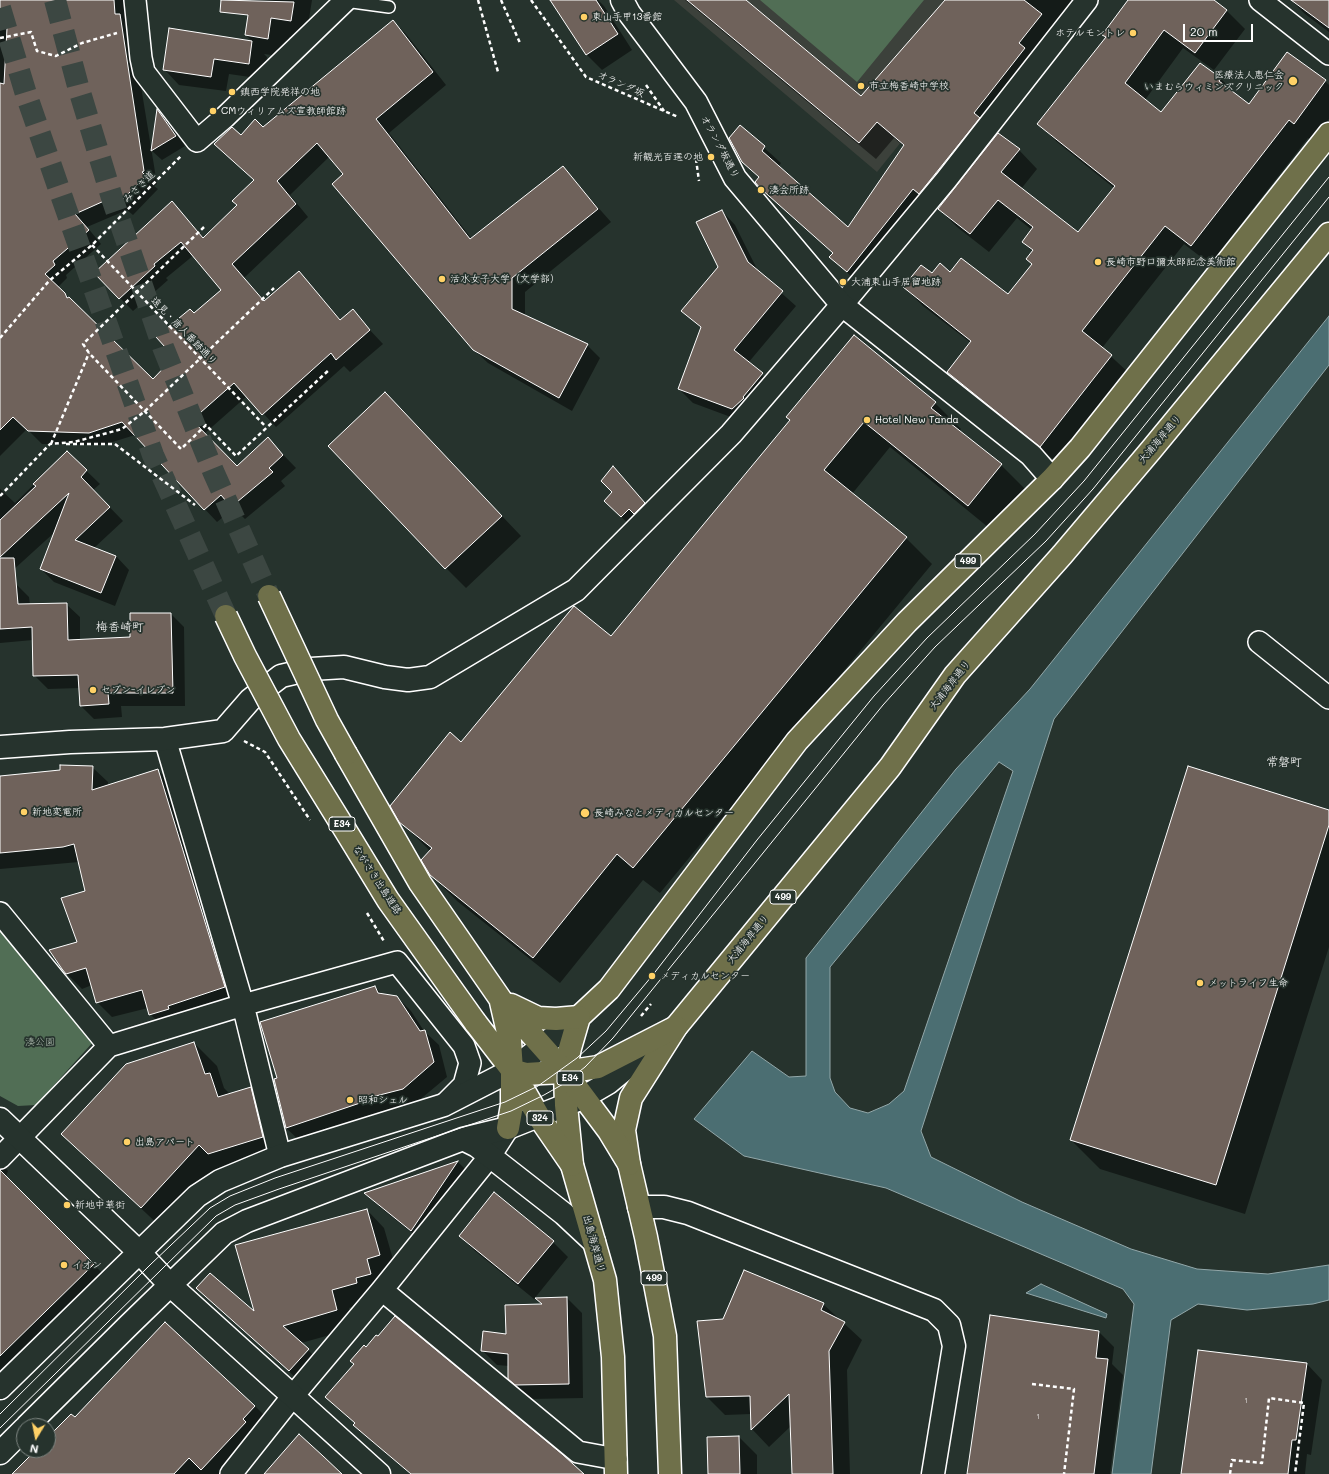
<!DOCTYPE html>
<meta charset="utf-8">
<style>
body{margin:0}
#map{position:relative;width:1329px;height:1474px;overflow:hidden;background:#26332d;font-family:Mali,sans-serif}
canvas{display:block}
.north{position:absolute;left:16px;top:1418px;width:40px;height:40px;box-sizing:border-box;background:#26332d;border:1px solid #7d8581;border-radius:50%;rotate:190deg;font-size:11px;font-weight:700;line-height:16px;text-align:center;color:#fff}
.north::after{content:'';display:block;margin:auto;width:14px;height:18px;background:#ffd166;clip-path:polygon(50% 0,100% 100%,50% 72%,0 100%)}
.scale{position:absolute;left:1183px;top:24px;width:70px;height:18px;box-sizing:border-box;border:2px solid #fff;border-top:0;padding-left:5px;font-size:12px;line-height:14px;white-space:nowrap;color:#fff;-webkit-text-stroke:3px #26332d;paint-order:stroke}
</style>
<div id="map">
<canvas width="1329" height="1474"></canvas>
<div class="north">N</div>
<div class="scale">20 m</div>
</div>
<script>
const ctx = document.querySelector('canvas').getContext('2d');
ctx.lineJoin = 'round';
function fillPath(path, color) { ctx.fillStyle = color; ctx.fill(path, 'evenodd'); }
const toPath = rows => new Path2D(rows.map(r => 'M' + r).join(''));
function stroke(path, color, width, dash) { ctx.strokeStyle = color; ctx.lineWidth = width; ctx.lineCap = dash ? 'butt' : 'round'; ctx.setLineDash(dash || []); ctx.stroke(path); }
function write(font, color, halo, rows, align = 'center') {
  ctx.font = font + ' Mali,"Klee One",sans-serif'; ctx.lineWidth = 3.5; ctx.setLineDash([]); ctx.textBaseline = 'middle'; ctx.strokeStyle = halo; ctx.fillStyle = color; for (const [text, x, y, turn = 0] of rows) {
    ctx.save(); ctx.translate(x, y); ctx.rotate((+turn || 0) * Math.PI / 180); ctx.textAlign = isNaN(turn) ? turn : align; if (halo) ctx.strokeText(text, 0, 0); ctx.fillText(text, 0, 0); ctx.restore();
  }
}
fillPath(toPath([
 [674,0,1015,0,877,172]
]), '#3c413b');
fillPath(toPath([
 [760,0,924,0,857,82],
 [0,930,94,1041,36,1105,18,1106,0,1096]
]), '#516e55');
const water = toPath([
 [1329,316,1329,365,1054,719,921,1131,931,1157,1022,1202,1131,1249,1197,1269,1268,1274,1329,1265,1329,1300,1313,1304,1247,1310,1198,1304,1171,1320,1151,1474,1112,1474,1134,1304,1123,1289,886,1188,744,1156,694,1119,752,1051,789,1077,806,1076,806,958,956,769,1030,689,1329,316],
 [999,762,1013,771,904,1091,889,1104,868,1113,850,1108,835,1092,830,1078,830,967,999,762],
 [1041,1284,1107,1314,1106,1318,1026,1293,1041,1284]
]);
fillPath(water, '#4b6e72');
stroke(water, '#93a8aa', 1);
fillPath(toPath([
 [0,0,132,0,136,56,157,184,154,186,158,189,133,215,127,210,87,227,101,244,66,275,67,278,58,287,153,380,176,357,194,314,223,290,194,255,166,278,168,280,133,311,120,298,172,202,204,238,238,205,255,181,229,157,241,136,263,128,393,21,406,34,446,85,389,133,472,239,563,168,611,222,525,292,525,316,587,345,600,358,572,411,488,363,474,350,329,157,290,195,308,217,244,278,265,302,299,273,341,320,352,311,383,344,350,372,344,366,276,427,247,396,204,434,237,467,268,439,296,468,281,481,285,486,245,519,234,508,217,522,135,435,103,445,42,444,27,429,0,456],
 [251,0,312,0,309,19,312,21,309,39,289,37,287,57,264,54,267,57,264,79,229,74,226,91,179,85,164,69,170,30,253,42,246,35],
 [551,0,598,0,604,6,632,50,602,70,586,54],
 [685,0,744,0,861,97,947,0,1091,0,990,130,997,136,1019,150,1037,169,1021,189,1078,234,1114,188,1057,142,1039,124,1107,38,1104,35,1129,0,1212,0,1226,10,1245,29,1214,70,1183,48,1145,100,1162,113,1221,79,1249,106,1325,81,1329,85,1329,119,1312,141,1308,138,1210,264,1184,244,1102,348,1130,374,1059,464,966,390,948,372,971,343,923,306,904,287,932,275,951,273,1008,296,1033,264,1033,252,1023,242,1032,230,1017,218,989,252,957,227,938,208,936,210,930,205,864,288,830,257,834,254,760,187,760,178,742,161,740,126,781,163,778,167,849,228,905,147,894,138,876,159],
 [1291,0,1329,0,1329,32,1305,14],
 [158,111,167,120,185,146,162,160,152,151],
 [722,211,735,225,759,273,796,306,748,363,776,387,747,423,693,403,679,389,702,329,683,311,720,267],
 [935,403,961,429,959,432,1001,465,1027,491,994,532,890,447,852,494,906,538,932,564,660,893,643,880,560,983,457,901,430,874,430,851,400,821,462,743,612,638,791,421],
 [405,414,521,536,466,588,446,568],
 [67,452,100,484,93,490,123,521,94,548,116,556,129,570,115,606,54,582,41,569,56,531,0,582,0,489,15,503],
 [622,478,655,513,631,526,615,511,613,492],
 [16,584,29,597,30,605,66,604,80,617,80,641,131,638,131,614,171,614,184,627,185,706,121,706,122,717,94,719,81,706,80,688,48,689,34,675,33,640,0,643,0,585],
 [92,767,108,782,108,786,158,770,173,786,240,1003,165,1029,150,1014,148,1008,112,1017,97,1002,92,985,82,989,66,973,78,943,86,892,79,862,0,869,0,777],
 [1329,811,1329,947,1245,1214,1100,1169,1071,1140],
 [375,987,383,995,397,997,411,1011,424,1031,439,1045,447,1077,417,1102,376,1113,379,1115,300,1141,286,1128],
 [194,1043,217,1066,224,1088,230,1094,250,1088,273,1111,285,1160,232,1176,223,1167,164,1230,62,1134],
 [0,1162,8,1171,6,1176,112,1283,0,1392],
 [458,1162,473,1177,427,1245,381,1208,366,1194],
 [367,1210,384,1228,397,1273,374,1300,349,1308,355,1328,301,1343,326,1368,307,1388,198,1288,255,1314],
 [460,1236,553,1242,568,1257,534,1299,475,1251],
 [744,1271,823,1304,862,1340,847,1370,850,1474,793,1474,791,1426,769,1447,752,1429,751,1414,725,1415,707,1397,698,1322,723,1320],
 [567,1298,582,1313,583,1398,531,1399,509,1379,509,1366,497,1365,482,1350,507,1335,543,1305],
 [1099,1332,1114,1347,1112,1364,1123,1375,1110,1474,968,1474],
 [1307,1364,1322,1380,1311,1455,1307,1454,1305,1474,1182,1474],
 [326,1397,582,1474,410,1474,367,1437,354,1425,356,1424],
 [255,1406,274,1425,234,1474,12,1474,36,1450,48,1450,48,1438,75,1419],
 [739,1437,757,1455,757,1474,709,1474]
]), '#0007');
const building = toPath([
 [0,0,114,0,115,14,120,14,144,171,142,172,146,176,119,203,113,197,75,214,89,230,53,261,55,265,45,274,65,293,67,298,69,297,153,379,174,357,156,337,190,309,194,313,221,290,181,242,154,264,155,266,119,299,94,273,172,201,203,238,237,205,232,201,254,180,214,144,232,127,241,135,255,119,263,127,393,20,433,72,376,119,470,239,563,166,598,209,512,278,512,309,588,344,559,398,473,350,332,184,343,174,317,143,277,181,296,204,232,264,264,301,299,271,340,320,353,309,370,330,336,360,331,353,262,415,234,383,192,420,237,466,268,437,283,455,269,468,273,472,231,507,221,495,204,510,122,422,89,433,28,431,13,417,0,430,0,83,4,84,7,28,0,29,0,0],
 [221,0,294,2,291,21,271,18,268,39,245,35,248,15,220,12,221,0],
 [550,0,596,0,618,34,586,55,550,0],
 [687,0,746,0,861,96,945,0,1024,0,1042,14,1019,43,1025,48,974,113,980,118,919,194,913,189,847,272,829,257,833,253,760,188,755,182,759,177,742,162,729,138,740,125,765,146,762,151,848,227,904,145,877,122,859,143,687,0],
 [1128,0,1214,0,1227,10,1195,53,1164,30,1125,83,1161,112,1200,63,1221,78,1219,81,1249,104,1287,52,1326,80,1294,124,1289,120,1191,246,1165,226,1082,331,1112,355,1040,447,947,372,971,341,903,287,921,265,932,273,940,263,950,272,961,258,1008,294,1032,264,1026,259,1033,250,1022,242,1033,227,998,200,970,234,938,209,998,133,1020,149,1001,172,1078,232,1115,186,1037,124,1106,37,1102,35,1128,0],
 [1291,0,1329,0,1329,28,1291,0],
 [169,28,252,41,249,64,214,59,211,77,163,70,169,28],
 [157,109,176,136,151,151,157,109],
 [722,210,748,262,783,291,734,350,763,373,743,397,744,398,732,409,678,389,701,327,681,311,718,267,696,222,722,210],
 [854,335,936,402,931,408,1002,464,968,506,864,422,824,470,907,537,633,868,617,854,533,958,430,875,421,860,432,848,399,822,390,806,450,732,461,742,574,606,611,636,790,420,786,417,854,335],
 [385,392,502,516,445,569,328,446,385,392],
 [67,451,87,470,81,477,110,507,75,540,116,556,101,593,40,569,69,493,0,557,0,520,36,486,33,484,67,451],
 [613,466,645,503,634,514,629,509,621,517,604,501,612,492,601,481,613,466],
 [0,558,14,558,18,604,67,603,68,640,130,637,130,613,171,613,173,693,108,693,109,704,80,706,78,675,33,676,32,627,0,629,0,558],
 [60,765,93,766,92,790,158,769,225,987,168,1006,169,1009,149,1015,142,990,96,1003,86,968,66,974,62,969,49,950,77,942,61,898,85,891,74,844,63,847,0,853,0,776,60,770,60,765],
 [1188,766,1329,810,1329,825,1216,1185,1070,1140,1188,766],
 [375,986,378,993,397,996,420,1031,425,1030,434,1062,403,1089,364,1099,366,1101,286,1128,274,1079,277,1078,260,1022,375,986],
 [194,1042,205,1074,210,1073,218,1097,251,1087,263,1137,208,1154,199,1145,141,1208,61,1134,126,1064,194,1042],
 [458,1161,411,1231,364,1193,458,1161],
 [0,1170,94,1264,0,1356,0,1170],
 [494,1192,554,1241,518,1284,459,1236,494,1192],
 [367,1209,380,1255,367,1259,371,1274,356,1278,357,1283,332,1290,337,1310,283,1326,309,1349,289,1371,196,1288,210,1273,254,1311,235,1245,367,1209],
 [744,1270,824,1303,821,1310,845,1322,829,1351,833,1474,792,1474,789,1394,751,1430,750,1396,706,1397,697,1321,723,1319,744,1270],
 [567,1297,569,1384,515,1385,508,1379,508,1354,481,1351,483,1331,506,1334,505,1305,542,1304,535,1298,567,1297],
 [990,1315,1099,1331,1096,1358,1108,1359,1094,1474,967,1474,990,1315],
 [395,1316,562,1454,584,1474,411,1474,379,1447,353,1425,355,1423,325,1397,354,1364,350,1361,364,1345,366,1347,376,1335,378,1336,395,1316],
 [165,1322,255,1406,243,1419,246,1422,201,1470,189,1458,174,1474,12,1474,36,1450,48,1450,48,1437,71,1414,75,1417,165,1322],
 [1198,1350,1307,1363,1296,1440,1292,1440,1288,1474,1181,1474,1198,1350],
 [299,1434,323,1456,342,1474,264,1474,299,1434],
 [739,1436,740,1474,708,1474,707,1437,739,1436]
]);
fillPath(building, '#6f625b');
stroke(building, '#fff', 1);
stroke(toPath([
 [55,0,78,86,113,201,163,347,213,471,269,596],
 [0,8,26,94,66,209,153,455,226,616]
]), '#3c4742', 22, [22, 11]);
const service = toPath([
 [345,1,389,7]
]);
const minor = toPath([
 [135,0,141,58,144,72,197,141,225,117,346,0],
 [1260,0,1329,54],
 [842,305,946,180,1087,0],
 [1259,642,1329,698],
 [165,739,243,1005,280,1156],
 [0,913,109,1046],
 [0,1158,109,1046,243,1005,397,962,464,1046,470,1063,464,1085,445,1104],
 [382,1290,578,1452,616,1459],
 [231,1474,292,1397,382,1290,490,1156,508,1128]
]);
const tertiary = toPath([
 [622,0,629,13,696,102,735,178,842,305,1031,455,1052,479],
 [0,747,70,742,165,739,223,731,250,700,281,676,311,669,344,667,385,677,408,680,430,677,576,590,731,434,842,305],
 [0,1119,139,1252,170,1285,379,1474],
 [463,1139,477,1146,564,1214,594,1242],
 [639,1207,664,1207,688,1213,934,1310,949,1325,954,1346,933,1474],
 [0,1388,197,1196,220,1181,280,1156,444,1105,512,1070,579,1017],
 [27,1426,129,1325,224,1233,247,1221,463,1139,508,1128,566,1105,584,1097,608,1083,659,1041],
 [0,1453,24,1429]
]);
const trunk = toPath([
 [616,1474,613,1357,605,1280,572,1165,566,1105,565,1072,570,1048,579,1017,609,989,797,741,907,622,1052,479,1080,448,1329,134],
 [670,1474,665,1336,646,1237,629,1164,624,1130,631,1098,676,1027,890,767,955,675,1062,555,1151,450,1329,234]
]);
const motorway = toPath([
 [346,754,420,883,501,1000,565,1072,609,1131,629,1164],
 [501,1002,510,1041,512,1070,512,1105,508,1128],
 [511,1005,538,1018,556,1019,579,1017],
 [475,1022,512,1070,539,1117,572,1165],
 [512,1070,526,1074,542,1073,565,1072,598,1067,676,1027]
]);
stroke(service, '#fff', 14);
stroke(minor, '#fff', 24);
stroke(tertiary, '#fff', 25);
stroke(trunk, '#fff', 25);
stroke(motorway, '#fff', 25);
stroke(toPath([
 [478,0,498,72],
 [501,0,520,43],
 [531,0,586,77,678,117],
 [0,38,31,32,37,51,56,56,82,43,117,33],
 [646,85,664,111],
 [695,152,699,181],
 [204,227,83,344,89,353,181,449,206,425,236,456,330,369],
 [92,245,266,427],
 [0,338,49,281,92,245,181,156],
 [51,444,89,353],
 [66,444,115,444,195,505],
 [0,496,50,444,74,442,122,429,145,411,274,288],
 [244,741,265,752,310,820],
 [367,913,385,943],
 [641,1016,651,1004],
 [1032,1384,1074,1389,1064,1474],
 [1230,1474,1232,1460,1262,1463,1269,1398,1304,1403,1295,1474]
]), '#fff', 2.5, [4, 3]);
stroke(service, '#26332d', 11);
stroke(minor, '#26332d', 21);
stroke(tertiary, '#26332d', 22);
stroke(trunk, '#6f704a', 22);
stroke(motorway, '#6f704a', 22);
stroke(toPath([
 [0,1414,151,1264,210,1208,230,1196,275,1178,505,1102,538,1086,577,1058,606,1031,652,976,757,840,874,696,927,638,1035,534,1084,481,1329,177],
 [0,1428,216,1216,235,1205,279,1189,511,1111,544,1095,565,1083,585,1067,613,1038,883,705,935,647,1046,541,1093,489,1329,197]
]), '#fff', 1);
const motorwayBridge = toPath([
 [269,596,327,720,346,754],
 [226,616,245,656,289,739,344,828,388,900,475,1022]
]);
stroke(motorwayBridge, '#fff', 25, []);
stroke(motorwayBridge, '#6f704a', 22);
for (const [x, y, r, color] of [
 [584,17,4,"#ffd166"],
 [1133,33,4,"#ffd166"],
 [1293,81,5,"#ffd166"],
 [861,86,4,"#ffd166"],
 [232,92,4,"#ffd166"],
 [213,111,4,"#ffd166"],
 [711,157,4,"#ffd166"],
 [761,190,4,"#ffd166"],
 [1098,262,4,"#ffd166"],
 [442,279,4,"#ffd166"],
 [843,282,4,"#ffd166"],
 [867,420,4,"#ffd166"],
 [93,690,4,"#ffd166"],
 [24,812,4,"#ffd166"],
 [585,813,5,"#ffd166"],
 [652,976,4,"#ffd166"],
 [1200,983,4,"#ffd166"],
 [350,1100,4,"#ffd166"],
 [127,1142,4,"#ffd166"],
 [67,1205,4,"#ffd166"],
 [64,1265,4,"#ffd166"]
]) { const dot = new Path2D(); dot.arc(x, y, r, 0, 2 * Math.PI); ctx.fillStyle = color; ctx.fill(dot); stroke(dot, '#26332d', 1.5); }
write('8px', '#dbd8d6', null, [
 ["1",1246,1401],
 ["1",1038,1417]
]);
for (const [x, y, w] of [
 [968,561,26],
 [342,824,26],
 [783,897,26],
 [570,1078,26],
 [540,1118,26],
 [654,1278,26]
]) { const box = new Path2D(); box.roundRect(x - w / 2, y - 7, w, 14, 3); ctx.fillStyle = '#26332d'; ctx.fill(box); stroke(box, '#fff', 1); }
write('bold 9px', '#fff', null, [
 ["499",968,561],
 ["E34",342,824],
 ["499",783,897],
 ["E34",570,1078],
 ["324",540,1118],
 ["499",654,1278]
]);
write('10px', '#fff', '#26332d', [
 ["東山手甲13番館",592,17],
 ["ホテルモントレ",1125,33,"right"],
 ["医療法人恵仁会",1284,75,"right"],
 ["いまむらウィミンズクリニック",1284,87,"right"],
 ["市立梅香崎中学校",869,86],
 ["鎮西学院発祥の地",240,92],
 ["CMウィリアムズ宣教師館跡",221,111],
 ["新観光百選の地",703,157,"right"],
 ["湊会所跡",769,190],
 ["長崎市野口彌太郎記念美術館",1106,262],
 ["活水女子大学（文学部）",450,279],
 ["大浦東山手居留地跡",851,282],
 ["Hotel New Tanda",875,420],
 ["セブン-イレブン",101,690],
 ["新地変電所",32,812],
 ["長崎みなとメディカルセンター",594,813],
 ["メディカルセンター",660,976],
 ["メットライフ生命",1208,983],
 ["昭和シェル",358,1100],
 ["出島アパート",135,1142],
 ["新地中華街",75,1205],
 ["イオン",72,1265]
], 'left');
write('10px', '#fff', '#26332d', [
 ["オランダ坂",621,84,24],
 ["オランダ坂通り",720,147,62],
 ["みさき道",139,187,-45],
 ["遠見・唐人番跡通り",184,331,46],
 ["大浦海岸通り",1160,439,-50],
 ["大浦海岸通り",950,685,-52],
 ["ながさき出島道路",377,880,57],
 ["大浦海岸通り",748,939,-51],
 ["出島海岸通り",594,1244,75]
]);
write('10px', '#b1beb2', '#26332d', [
 ["湊公園",40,1042]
]);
write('12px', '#fff', '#26332d', [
 ["梅香崎町",120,627],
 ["常磐町",1284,762]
]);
</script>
